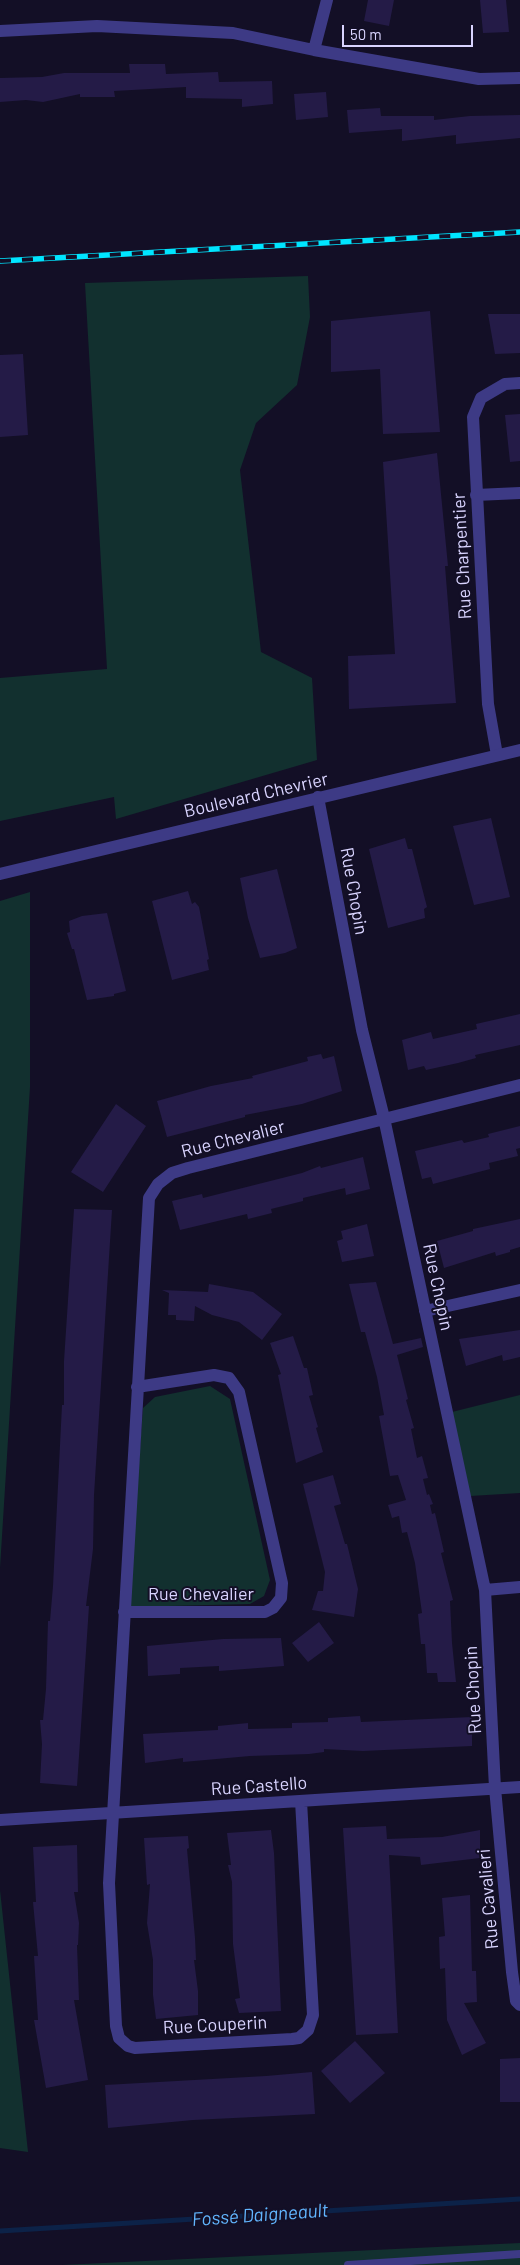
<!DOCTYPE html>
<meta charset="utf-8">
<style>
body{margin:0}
#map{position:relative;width:520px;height:2265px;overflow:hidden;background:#130f26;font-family:Barlow,sans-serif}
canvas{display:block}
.scale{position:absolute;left:342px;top:25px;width:131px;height:22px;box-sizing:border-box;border:2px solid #d9d4ff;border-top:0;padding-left:6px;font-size:15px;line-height:18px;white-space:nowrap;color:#d9d4ff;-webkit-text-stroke:4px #130f26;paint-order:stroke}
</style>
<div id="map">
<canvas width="520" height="2265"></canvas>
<div class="scale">50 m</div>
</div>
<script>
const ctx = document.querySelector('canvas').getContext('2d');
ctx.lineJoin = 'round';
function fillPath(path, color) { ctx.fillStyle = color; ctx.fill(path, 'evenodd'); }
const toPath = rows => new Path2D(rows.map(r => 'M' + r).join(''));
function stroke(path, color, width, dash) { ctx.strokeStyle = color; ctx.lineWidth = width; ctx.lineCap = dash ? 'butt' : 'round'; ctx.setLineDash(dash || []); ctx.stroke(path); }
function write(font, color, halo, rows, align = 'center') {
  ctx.font = font + ' Barlow,sans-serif'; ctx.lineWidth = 4; ctx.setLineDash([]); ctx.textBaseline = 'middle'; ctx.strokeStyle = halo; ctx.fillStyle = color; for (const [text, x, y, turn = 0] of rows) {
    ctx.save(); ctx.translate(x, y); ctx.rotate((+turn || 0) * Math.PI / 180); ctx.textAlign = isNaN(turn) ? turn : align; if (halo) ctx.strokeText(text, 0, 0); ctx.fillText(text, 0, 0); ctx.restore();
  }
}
fillPath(toPath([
 [308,276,310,317,297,385,256,423,240,470,261,652,312,678,317,760,116,819,114,797,0,821,0,678,107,669,85,283],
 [30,892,30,1087,0,1568,0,901],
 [210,1386,230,1399,270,1580,264,1596,250,1604,128,1607,143,1408,155,1397],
 [520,1395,520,1493,470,1496,452,1412],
 [0,1890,28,2152,0,2148],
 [520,2243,520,2265,62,2265]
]), '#12302f');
stroke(toPath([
 [0,2231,520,2199]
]), '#0c2248', 5);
fillPath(toPath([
 [368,0,394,0,389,26,364,21],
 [480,0,506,0,509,32,483,33],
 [129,64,165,64,166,74,218,72,219,82,272,81,273,104,242,107,242,99,186,98,186,87,114,91,115,97,80,97,80,94,43,102,26,100,0,102,0,78,42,77,64,73,130,73],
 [326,92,328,117,296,120,294,94],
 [380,108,381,116,434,116,434,120,470,116,520,115,520,138,456,144,456,135,402,141,402,129,349,133,347,110],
 [430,311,440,432,383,434,380,369,331,372,331,321],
 [488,314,520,314,520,353,495,354],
 [23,354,28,435,0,437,0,355],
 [520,414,520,461,510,462,505,415],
 [437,453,448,566,445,566,456,703,349,709,348,656,395,654,383,462],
 [491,818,510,897,474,905,453,826],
 [405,838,408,849,412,849,427,907,424,909,425,918,388,928,369,849],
 [277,869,297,948,285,953,260,958,248,918,240,878],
 [188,891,192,904,195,902,199,907,209,959,207,960,209,970,172,980,152,901],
 [107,913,126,991,114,994,114,996,87,1000,74,949,72,949,67,933,70,932,69,921,82,916],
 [520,1014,520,1045,475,1055,476,1058,458,1063,426,1070,424,1066,408,1070,402,1040,431,1032,433,1039,477,1029,476,1024],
 [321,1054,323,1059,334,1056,342,1091,302,1104,245,1115,245,1117,167,1137,157,1101,211,1086,253,1078,252,1076,308,1061,307,1057],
 [116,1104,146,1126,103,1192,71,1172],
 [520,1126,520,1148,516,1149,518,1156,489,1163,490,1169,433,1184,431,1177,422,1179,415,1151,462,1140,464,1143,489,1137,488,1134],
 [363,1157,370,1189,346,1195,345,1188,303,1198,303,1201,271,1209,272,1213,248,1219,247,1214,180,1230,172,1201,202,1194,203,1198,302,1173,320,1166,321,1168],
 [74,1209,112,1210,94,1495,93,1549,86,1606,89,1606,77,1786,40,1783,42,1744,40,1720,43,1720,46,1689,48,1621,50,1621,53,1586,62,1405,64,1405,64,1361],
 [520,1219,520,1247,510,1250,510,1252,496,1256,495,1252,444,1268,437,1241,473,1231,473,1229],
 [367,1224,374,1256,342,1262,337,1241,343,1239,341,1231],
 [376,1282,393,1344,421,1338,423,1347,397,1355,408,1399,406,1400,414,1428,411,1429,417,1458,422,1456,428,1478,423,1479,427,1495,429,1494,433,1504,430,1505,432,1514,435,1513,444,1552,441,1553,453,1600,450,1601,452,1643,456,1682,438,1682,437,1673,427,1673,425,1644,421,1644,418,1614,422,1613,415,1563,407,1532,402,1533,399,1516,392,1518,388,1505,406,1500,398,1475,390,1476,379,1416,384,1415,377,1377,365,1332,361,1332,349,1284],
 [209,1284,253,1292,282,1314,262,1340,239,1322,212,1315,195,1306,194,1321,176,1320,176,1315,168,1315,169,1293,162,1290,208,1292],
 [520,1330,520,1357,503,1361,502,1355,466,1366,459,1339],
 [293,1336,304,1368,307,1368,313,1395,309,1396,318,1427,316,1428,323,1452,296,1463,278,1375,281,1374,270,1343],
 [333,1475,341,1504,334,1506,345,1544,347,1544,358,1589,354,1617,312,1610,318,1591,323,1591,325,1572,303,1484],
 [319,1622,334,1643,308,1662,292,1643],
 [281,1638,284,1666,219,1671,219,1666,180,1668,180,1674,148,1676,147,1646,223,1639],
 [360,1716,361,1722,472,1717,472,1746,363,1751,324,1749,324,1752,309,1754,250,1756,183,1762,183,1758,145,1763,143,1734,218,1730,218,1726,248,1723,248,1729,292,1728,292,1723,328,1722,328,1718],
 [386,1826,387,1839,442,1837,480,1830,480,1858,421,1865,420,1857,389,1855,398,2033,356,2035,343,1828],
 [271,1830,274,1853,281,2011,239,2013,235,1999,240,1998,233,1944,232,1882,228,1865,231,1865,227,1833],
 [188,1836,189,1848,187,1849,195,1938,196,1960,194,1960,198,1991,198,2015,156,2019,153,1995,153,1960,147,1923,150,1884,147,1885,144,1838],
 [77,1845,78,1892,74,1892,79,1923,78,1945,77,1945,79,2000,74,2000,88,2080,46,2088,34,2020,38,2020,34,1956,38,1956,33,1902,36,1902,33,1847],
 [470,1895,472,1971,476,1971,477,2002,464,2003,486,2043,462,2055,447,2020,445,1968,440,1969,439,1937,445,1936,442,1898],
 [355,2041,385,2073,350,2103,321,2071],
 [520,2058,520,2102,500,2102,500,2059],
 [312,2072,315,2114,193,2120,108,2128,105,2085,266,2076]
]), '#241b47');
stroke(toPath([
 [348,2265,520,2254]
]), '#3d3a85', 8);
stroke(toPath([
 [0,31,97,26,233,33,314,50,479,79,520,78],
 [314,50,327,0],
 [476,495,520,493],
 [497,755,488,704,473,417,481,398,505,384,520,383],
 [318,797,362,1030,384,1118,485,1590,495,1788,512,1972,516,2001,520,2005],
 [425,1311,520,1290],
 [485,1590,520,1587],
 [124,1612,265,1612,273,1608,281,1598,282,1583,239,1392,229,1378,214,1375,137,1387],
 [301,1801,313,2015,308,2030,299,2038,292,2039,135,2048,128,2046,119,2038,116,2026,109,1883,149,1198,158,1184,172,1173,188,1168,520,1085],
 [0,1820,520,1787]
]), '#3d3a85', 12);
stroke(toPath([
 [0,874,520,750]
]), '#3d3a85', 12);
const rail = toPath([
 [0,261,520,232]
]);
stroke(rail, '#00e5ff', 5.5);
stroke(rail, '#130f26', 4, [11]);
write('18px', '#d9d4ff', '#130f26', [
 ["Rue Charpentier",462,556,-93],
 ["Boulevard Chevrier",256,795,-13],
 ["Rue Chopin",354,891,80],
 ["Rue Chevalier",233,1139,-14],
 ["Rue Chopin",438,1287,78],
 ["Rue Chevalier",201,1594],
 ["Rue Chopin",473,1690,-93],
 ["Rue Castello",259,1786,-4],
 ["Rue Cavalieri",488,1899,-95],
 ["Rue Couperin",215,2025,-3]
]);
write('italic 19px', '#62b6ff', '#130f26', [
 ["Fossé Daigneault",260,2215,-4]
]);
</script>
